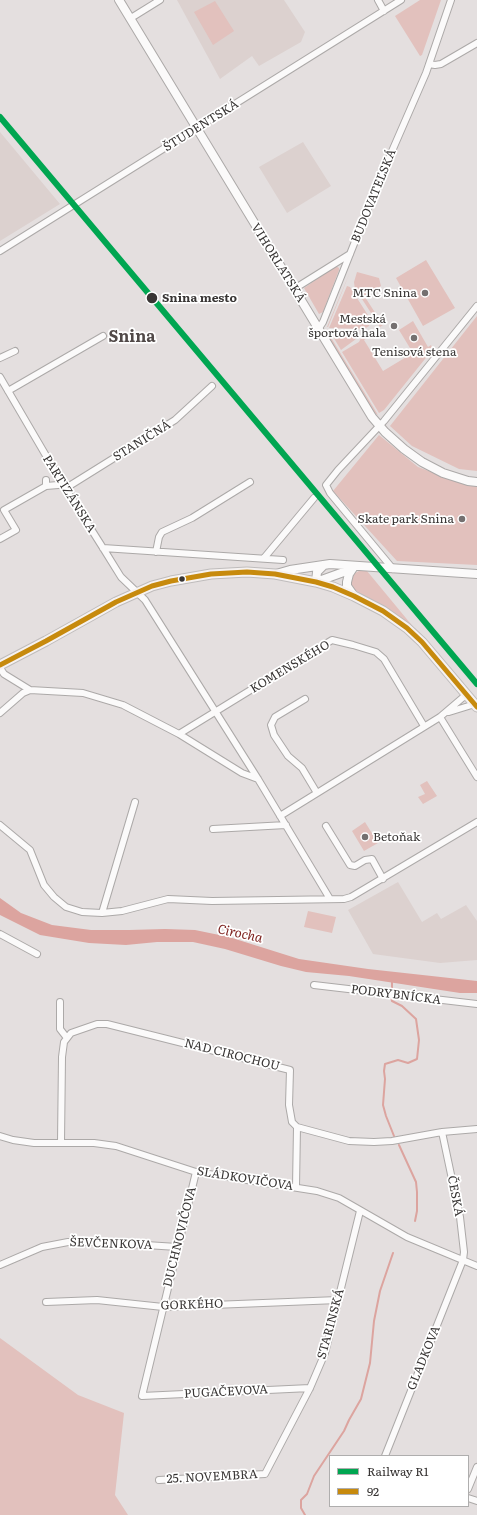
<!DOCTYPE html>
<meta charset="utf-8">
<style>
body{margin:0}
#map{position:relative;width:477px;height:1515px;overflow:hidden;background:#e4dfdf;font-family:Literata,serif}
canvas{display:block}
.legend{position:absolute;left:329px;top:1455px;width:140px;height:52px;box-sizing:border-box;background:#fff;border:1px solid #afaeae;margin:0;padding:5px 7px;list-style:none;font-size:12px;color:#383534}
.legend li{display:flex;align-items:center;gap:8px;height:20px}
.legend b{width:20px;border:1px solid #afaeae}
</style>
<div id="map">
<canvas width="477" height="1515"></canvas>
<ul class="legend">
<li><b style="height:5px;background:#00a651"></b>Railway R1</li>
<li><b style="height:5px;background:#c78a0d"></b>92</li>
</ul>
</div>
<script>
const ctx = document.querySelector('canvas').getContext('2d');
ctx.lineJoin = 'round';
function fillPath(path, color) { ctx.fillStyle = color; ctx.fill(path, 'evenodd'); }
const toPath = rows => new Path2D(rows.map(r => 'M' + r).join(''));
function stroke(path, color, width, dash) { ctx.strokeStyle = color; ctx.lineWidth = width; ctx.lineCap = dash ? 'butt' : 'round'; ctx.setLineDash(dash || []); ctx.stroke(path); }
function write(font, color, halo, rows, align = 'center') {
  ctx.font = font + ' Literata,serif'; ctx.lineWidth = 3.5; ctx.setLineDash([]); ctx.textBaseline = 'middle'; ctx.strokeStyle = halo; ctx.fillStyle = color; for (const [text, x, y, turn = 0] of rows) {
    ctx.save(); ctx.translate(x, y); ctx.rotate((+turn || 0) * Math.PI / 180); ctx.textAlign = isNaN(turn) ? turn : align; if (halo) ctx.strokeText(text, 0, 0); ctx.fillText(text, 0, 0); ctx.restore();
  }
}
fillPath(toPath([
 [177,0,284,0,305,32,301,42,259,66,252,56,220,79],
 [0,132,60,204,0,241],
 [303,142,331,186,287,213,259,167],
 [398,882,422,922,437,913,441,919,466,905,477,921,477,960,440,963,373,954,348,910]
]), '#dcd1cf');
fillPath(toPath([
 [420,0,441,0,422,55,420,56,395,16],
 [215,1,234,31,213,45,194,12],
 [426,260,455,308,423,326,396,278],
 [336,266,339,268,339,270,323,312,319,314,304,288],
 [350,272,328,327,327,327],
 [357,272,379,278,381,286,361,298,355,290,354,282],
 [347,286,350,287,371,320,369,326,364,329,329,328],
 [365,297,383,325,380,327,362,299],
 [477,316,477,471,459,469,412,446,390,426],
 [413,321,428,347,431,345,433,349,384,410,379,413,342,352,359,342,362,336,371,331,373,334,364,340,383,371,413,353,399,330],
 [329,330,351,332,356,336,356,339,341,350],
 [330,336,378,415,374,413,328,338],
 [379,435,418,467,464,484,477,486,477,565,397,561,333,491],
 [359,571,367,571,415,629,355,590,352,585,352,577,355,573],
 [427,781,437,796,423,804,418,797,425,794,420,785],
 [365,822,378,843,364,851,352,831],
 [308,911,336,917,332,933,304,927],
 [0,1338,78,1395,124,1413,115,1495,128,1515,0,1515]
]), '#e2c1bd');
fillPath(toPath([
 [0,898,21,913,52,925,91,930,129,930,165,929,195,930,229,937,299,959,368,969,477,981,477,993,460,993,349,976,306,972,281,966,225,949,193,942,157,942,126,945,89,943,40,935,0,915]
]), '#dca49f');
stroke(toPath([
 [392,989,392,982],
 [391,996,392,1001,402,1006,416,1019,419,1040,417,1059,408,1063,398,1060,385,1064,384,1071,385,1079,383,1105,386,1116,394,1136],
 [399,1145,416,1182,417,1192,417,1211,415,1221],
 [305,1515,301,1508,301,1500,307,1494,314,1476,344,1431,349,1420,361,1399,370,1363,374,1321,380,1291,393,1253]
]), '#dca49f', 2);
const street = toPath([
 [378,0,384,11],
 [131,18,160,0],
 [429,64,435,65,441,64,477,43],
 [0,251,401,0],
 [294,289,350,254],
 [319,328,323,322,379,181,426,73,451,0],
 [0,358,15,351],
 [0,377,62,483,103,548,121,577,145,600,258,779,330,899],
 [8,391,103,336],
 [46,486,58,485],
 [66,488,175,420,212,386],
 [0,539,16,530,4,510,46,486,46,480],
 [103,548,283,560],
 [156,552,159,537,162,532,192,518,250,482],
 [264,558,314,498],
 [393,569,330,493,326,485,338,470,384,421,477,306],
 [0,668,4,674,30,690,83,693,123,705,179,734,242,773,258,779],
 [305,699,275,717,271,725,274,735,288,756,302,768,317,793],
 [449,712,475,704],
 [0,713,23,693,30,690],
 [440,717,477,777],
 [179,734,332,640,353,645,376,652,384,659,424,726],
 [280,816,440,717,467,694],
 [0,825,30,850,44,885,54,897,66,907,82,912,102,913,122,911,168,899,212,901,344,899,351,897,477,822],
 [326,826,350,865,355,866,365,860,372,859,383,879],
 [213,829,286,825],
 [102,913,135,802],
 [0,934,37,954],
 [314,985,477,1004],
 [60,1002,60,1029,67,1038],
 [0,1136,13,1140,34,1143,94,1143,116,1146,196,1172,317,1191,339,1198,407,1237,477,1266],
 [61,1142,62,1057,64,1042,71,1033,97,1024,107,1024,290,1070,289,1105,292,1122,297,1127,349,1141,374,1142,392,1141,442,1132,477,1129],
 [196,1172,142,1396,310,1388],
 [296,1187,297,1127],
 [0,1265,42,1247,68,1242,100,1242,177,1247],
 [46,1302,97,1300,163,1307,338,1300],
 [385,1456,463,1260,464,1252,460,1217,442,1132],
 [159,1480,265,1474,310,1388,325,1353,360,1211],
 [468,1489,477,1467],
 [468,1498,477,1501]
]);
const secondary = toPath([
 [119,0,372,417,385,432,404,449,422,462,443,473,468,481,477,482],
 [323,566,317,572,316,582,352,569],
 [353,568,349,574,347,582,347,586,354,596],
 [276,574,290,570,330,564,477,574]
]);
const primary = toPath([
 [0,665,46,641,116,602,152,586,171,581,211,574,247,572,275,574,316,582,333,587,354,596,383,611,407,628,422,642,477,707]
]);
stroke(street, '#aca9a8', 8);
stroke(secondary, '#aca9a8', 10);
stroke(primary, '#bfbcbc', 11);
stroke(street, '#fbfafa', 6);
stroke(secondary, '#fbfafa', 8);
stroke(primary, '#f6f2f1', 9);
stroke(toPath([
 [0,665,46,641,116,602,152,586,171,581,211,574,247,572,275,574,316,582,333,587,354,596,383,611,407,628,422,642,477,707]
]), '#c78a0d', 5);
stroke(toPath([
 [0,117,477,684]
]), '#00a651', 6);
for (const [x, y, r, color] of [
 [425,293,4,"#747070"],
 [152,298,6,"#383534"],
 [394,326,4,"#747070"],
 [414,338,4,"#747070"],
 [462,519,4,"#747070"],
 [182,579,3.5,"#383534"],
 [365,837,4,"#747070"]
]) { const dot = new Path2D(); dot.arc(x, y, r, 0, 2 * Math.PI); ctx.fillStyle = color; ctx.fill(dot); stroke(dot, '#fff', 1.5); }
write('12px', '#383534', '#fff', [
 ["ŠTUDENTSKÁ",201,126,-32],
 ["BUDOVATEĽSKÁ",374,196,-68],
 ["VIHORLATSKÁ",278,263,58],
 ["STANIČNÁ",142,441,-32],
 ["PARTIZÁNSKA",69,494,58],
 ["KOMENSKÉHO",290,667,-31],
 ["PODRYBNÍCKA",396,995,7],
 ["NAD CIROCHOU",232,1055,14],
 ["SLÁDKOVIČOVA",245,1179,9],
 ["ČESKÁ",455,1196,79],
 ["DUCHNOVIČOVA",180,1237,-76],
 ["ŠEVČENKOVA",111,1244,2],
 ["GORKÉHO",192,1305,-2],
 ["STARINSKÁ",331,1324,-75],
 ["GLADKOVA",424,1358,-68],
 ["PUGAČEVOVA",226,1392,-3],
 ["25. NOVEMBRA",212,1477,-3]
]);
write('12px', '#383534', '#fff', [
 ["MTC Snina",417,293],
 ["Mestská",386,319],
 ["športová hala",386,333],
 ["Tenisová stena",414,352,"center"],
 ["Skate park Snina",454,519],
 ["Betoňak",373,837,"left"]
], 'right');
write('bold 12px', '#383534', '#fff', [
 ["Snina mesto",162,298]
], 'left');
write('italic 13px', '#7e221f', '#fff', [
 ["Cirocha",240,934,12]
]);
write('bold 16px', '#514948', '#fff', [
 ["Snina",132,337]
]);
</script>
